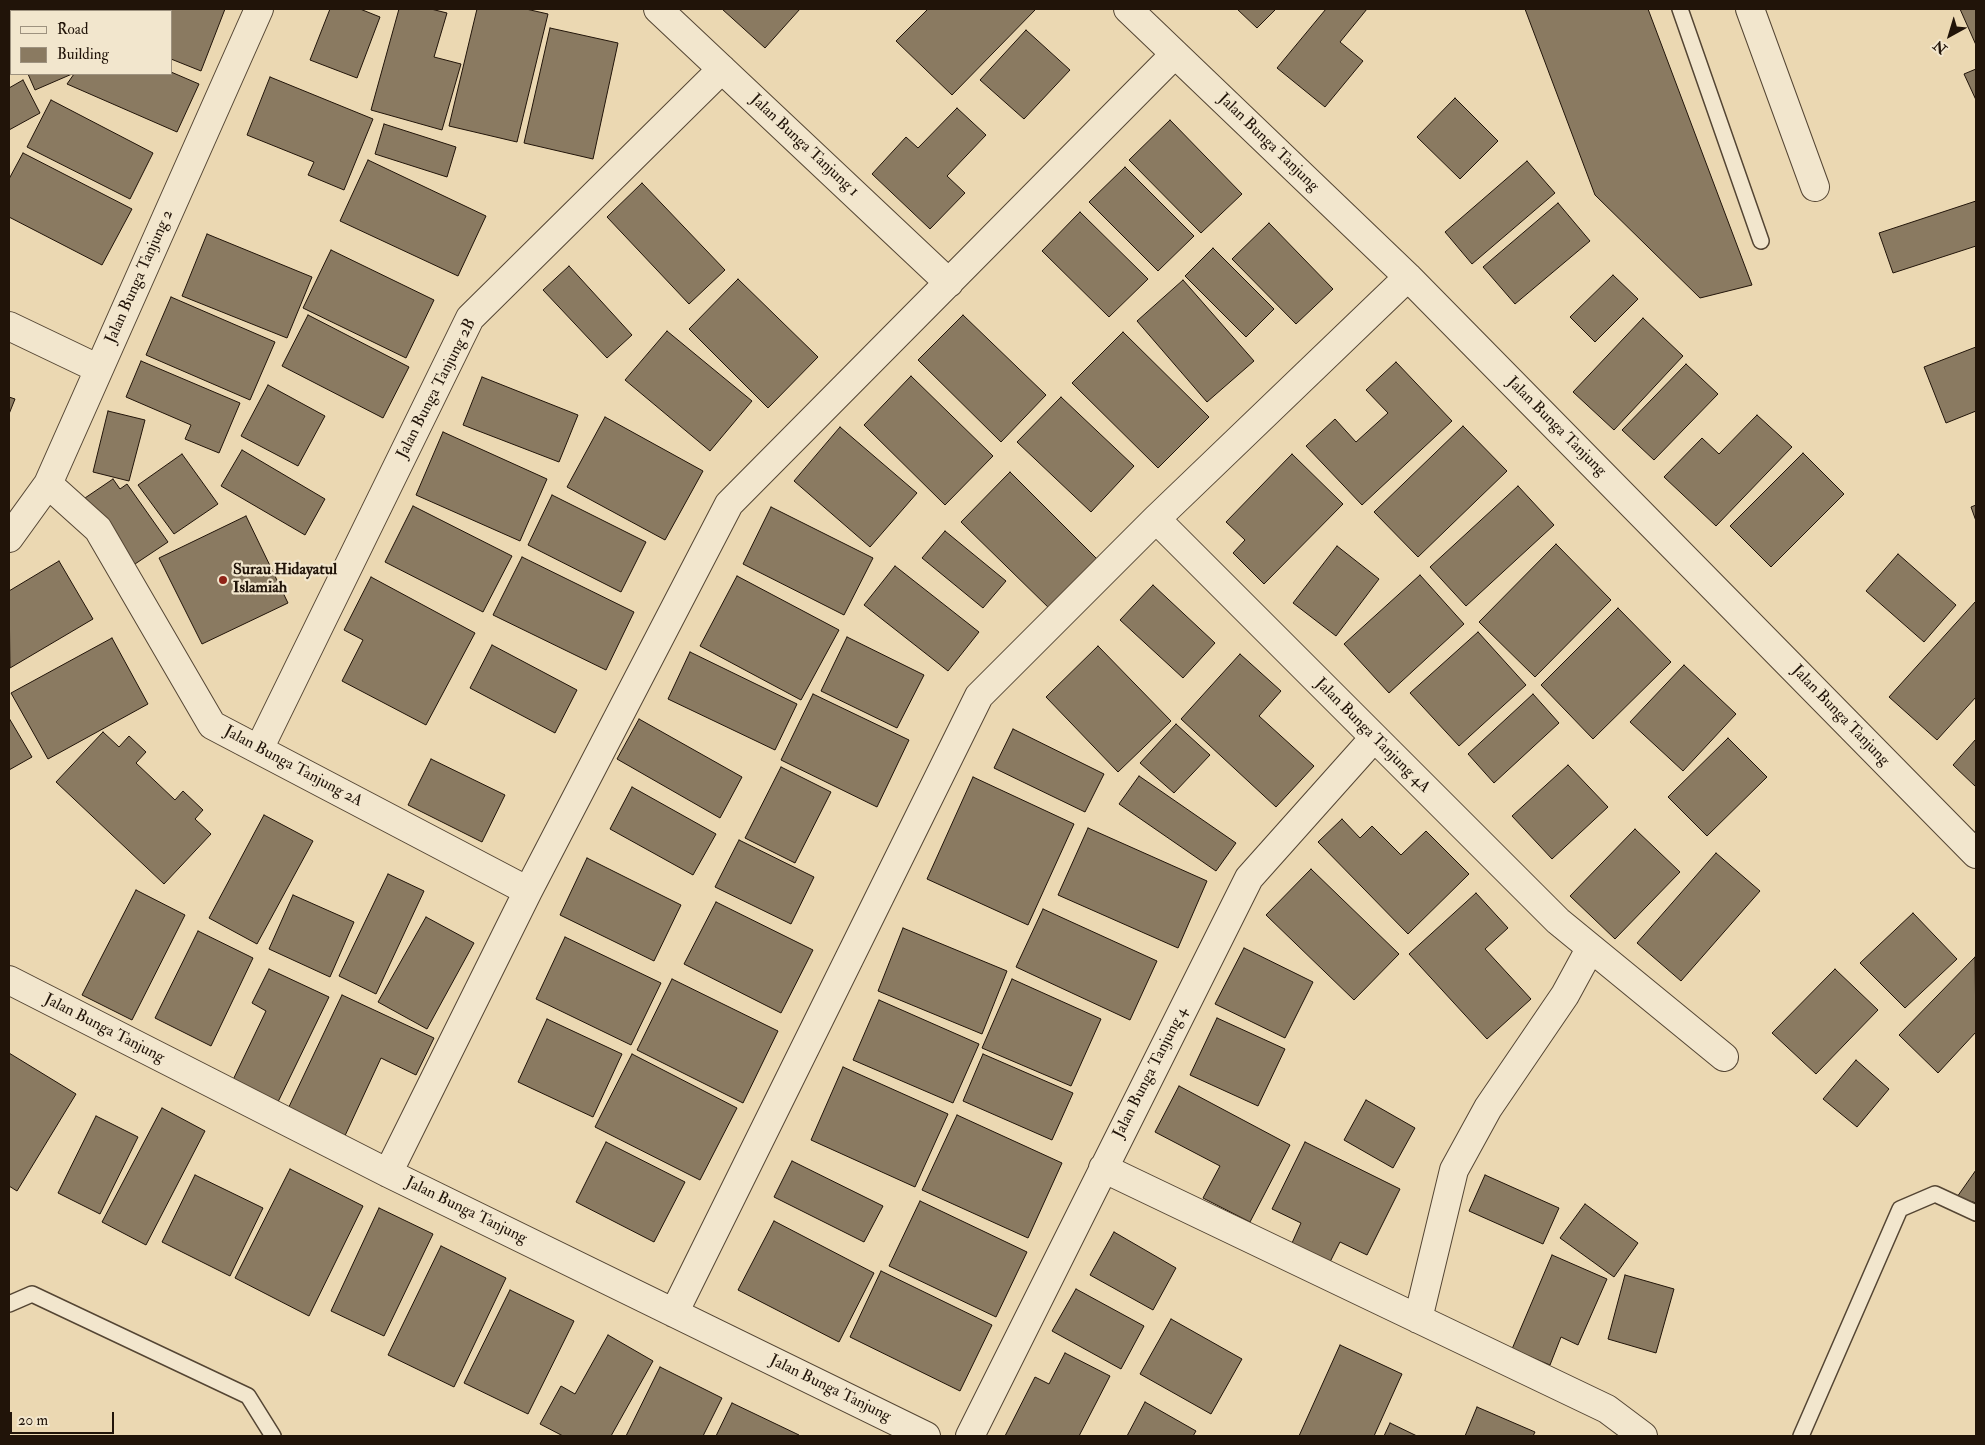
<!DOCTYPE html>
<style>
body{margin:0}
#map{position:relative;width:1985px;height:1445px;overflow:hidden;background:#ebd8b2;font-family:"IM FELL Double Pica",serif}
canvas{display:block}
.frame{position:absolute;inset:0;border:10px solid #211409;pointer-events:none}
.legend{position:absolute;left:10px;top:10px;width:162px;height:65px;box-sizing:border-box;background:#f2e6cd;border:1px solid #9e927f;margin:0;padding:6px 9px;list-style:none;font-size:15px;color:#211409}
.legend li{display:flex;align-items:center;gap:10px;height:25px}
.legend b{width:25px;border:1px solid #9e927f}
.north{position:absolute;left:1925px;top:10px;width:50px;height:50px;-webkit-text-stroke:4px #f2e6cd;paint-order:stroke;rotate:219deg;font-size:14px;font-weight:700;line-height:20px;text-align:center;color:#211409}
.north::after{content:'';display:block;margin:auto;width:18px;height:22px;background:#211409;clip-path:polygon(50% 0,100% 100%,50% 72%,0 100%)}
.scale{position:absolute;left:10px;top:1412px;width:104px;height:22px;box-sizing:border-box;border:2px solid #211409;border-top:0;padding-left:6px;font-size:15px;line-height:18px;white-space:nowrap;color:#211409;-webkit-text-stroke:4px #f2e6cd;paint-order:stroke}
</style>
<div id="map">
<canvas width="1985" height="1445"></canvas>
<div class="frame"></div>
<ul class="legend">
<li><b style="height:6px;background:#f2e6cd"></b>Road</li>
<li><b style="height:14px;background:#8a7a61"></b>Building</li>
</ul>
<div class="north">N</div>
<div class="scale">20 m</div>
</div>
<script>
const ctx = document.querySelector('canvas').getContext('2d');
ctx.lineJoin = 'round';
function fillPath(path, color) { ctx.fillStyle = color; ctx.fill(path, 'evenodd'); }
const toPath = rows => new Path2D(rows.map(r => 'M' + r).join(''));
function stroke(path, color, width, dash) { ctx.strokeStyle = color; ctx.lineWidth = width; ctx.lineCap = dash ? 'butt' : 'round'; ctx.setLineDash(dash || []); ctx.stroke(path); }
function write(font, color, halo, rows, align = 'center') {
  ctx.font = font + ' "IM FELL Double Pica",serif'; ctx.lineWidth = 4.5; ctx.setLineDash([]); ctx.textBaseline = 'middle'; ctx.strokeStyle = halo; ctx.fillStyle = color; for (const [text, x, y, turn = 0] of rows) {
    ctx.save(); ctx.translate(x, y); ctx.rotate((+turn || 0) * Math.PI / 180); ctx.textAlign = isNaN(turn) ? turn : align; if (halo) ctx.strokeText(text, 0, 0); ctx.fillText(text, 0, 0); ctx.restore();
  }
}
const building = toPath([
 [9,9,68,9,69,11,11,11,11,37,9,32,9,9],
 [105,9,126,9,125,11,110,11,105,9],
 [144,9,225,9,201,71,171,59,171,11,143,11,144,9],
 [330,9,360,9,380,17,357,78,310,60,330,9],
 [399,9,431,9,447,13,434,57,461,64,442,130,371,110,399,9],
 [477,9,526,9,548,14,517,142,449,126,477,9],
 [722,9,800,9,765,48,722,9],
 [928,9,1033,9,1035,10,952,95,896,41,928,9],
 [1237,9,1276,9,1257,28,1237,9],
 [1326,9,1367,9,1340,42,1363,61,1325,107,1277,68,1326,9],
 [1525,9,1648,9,1752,285,1700,298,1595,195,1525,9],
 [1960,9,1976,9,1976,45,1960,9],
 [550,28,618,43,593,159,524,143,550,28],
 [1026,30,1070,70,1024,119,980,80,1026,30],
 [1976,69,1976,100,1964,74,1976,69],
 [171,72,199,84,177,132,67,84,74,74,171,74,171,72],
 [28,74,72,74,35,90,28,74],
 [270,77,373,119,344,190,308,175,314,162,247,135,270,77],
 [23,80,40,113,9,130,9,88,23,80],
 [1455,98,1498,141,1460,179,1417,137,1455,98],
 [51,100,153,153,130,199,27,147,51,100],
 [957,108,986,135,947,176,965,193,930,229,872,174,906,137,918,148,957,108],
 [1170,120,1242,194,1201,233,1129,160,1170,120],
 [384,124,456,147,447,177,375,154,384,124],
 [23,153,132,209,102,265,9,217,9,179,23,153],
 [368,160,486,216,458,276,340,221,368,160],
 [1527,161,1555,193,1472,264,1445,232,1527,161],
 [1125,167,1194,236,1158,271,1089,202,1125,167],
 [642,183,725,270,689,304,607,217,642,183],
 [1976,201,1976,246,1893,273,1879,233,1976,201],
 [1558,203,1590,241,1515,304,1483,267,1558,203],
 [1080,212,1148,279,1109,317,1042,251,1080,212],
 [1269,223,1333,289,1296,324,1232,259,1269,223],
 [207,234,312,277,287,338,182,296,207,234],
 [1213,248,1274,309,1246,337,1185,276,1213,248],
 [331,250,434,300,406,358,303,308,331,250],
 [569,266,632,335,607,358,543,290,569,266],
 [1613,275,1638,299,1595,342,1570,317,1613,275],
 [738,279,818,357,768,408,689,329,738,279],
 [1183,280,1254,361,1207,402,1137,321,1183,280],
 [171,297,275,342,250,400,146,355,171,297],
 [308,315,409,367,383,418,282,366,308,315],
 [963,315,1046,395,1001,442,918,360,963,315],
 [1643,318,1683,356,1614,430,1573,392,1643,318],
 [667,331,752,401,710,451,625,380,667,331],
 [1123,332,1209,417,1158,468,1072,383,1123,332],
 [1976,347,1976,411,1946,423,1924,367,1976,347],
 [141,361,240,403,219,453,185,439,191,425,126,397,141,361],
 [1396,362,1452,421,1362,505,1306,446,1335,419,1356,442,1388,413,1366,390,1396,362],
 [1686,364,1718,394,1654,460,1622,430,1686,364],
 [911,376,993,456,945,505,864,425,911,376],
 [482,377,578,415,559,462,463,425,482,377],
 [268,385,325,416,298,466,241,436,268,385],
 [9,397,15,399,9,414,9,397],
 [1061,397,1134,466,1091,512,1017,442,1061,397],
 [108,411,145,420,129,481,93,472,108,411],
 [1757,415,1792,447,1716,526,1664,477,1702,438,1719,454,1757,415],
 [605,417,703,471,665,540,567,487,605,417],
 [1463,426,1507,471,1418,557,1374,512,1463,426],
 [840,427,917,493,870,547,794,481,840,427],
 [443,432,547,479,520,541,416,495,443,432],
 [242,450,325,499,305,535,221,486,242,450],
 [1803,453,1844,494,1771,567,1730,526,1803,453],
 [182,454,218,504,174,534,138,485,182,454],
 [1292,454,1343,504,1264,584,1233,553,1245,540,1226,522,1292,454],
 [1010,472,1100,562,1052,611,961,522,1010,472],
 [113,479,120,489,127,484,168,542,132,566,85,498,113,479],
 [1518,486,1554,525,1466,606,1430,567,1518,486],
 [552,495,646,542,621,592,528,545,552,495],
 [1976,505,1976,521,1971,507,1976,505],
 [413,506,512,556,483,612,385,562,413,506],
 [771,507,873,558,844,615,743,564,771,507],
 [246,516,288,603,202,644,159,558,246,516],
 [945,531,1006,581,983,608,922,558,945,531],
 [1556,544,1611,600,1535,677,1479,622,1556,544],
 [1337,546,1379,579,1336,636,1293,603,1337,546],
 [1898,554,1956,605,1924,642,1866,591,1898,554],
 [522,557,634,612,606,670,493,615,522,557],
 [59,561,93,619,10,668,9,591,59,561],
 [895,566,979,632,948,671,864,605,895,566],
 [1420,575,1464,624,1389,693,1344,644,1420,575],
 [737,576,839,630,801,700,700,646,737,576],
 [371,577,475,633,426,725,342,681,363,640,344,630,371,577],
 [1153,585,1215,643,1183,678,1120,620,1153,585],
 [1976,601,1976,697,1937,740,1889,697,1976,601],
 [1618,608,1671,662,1593,739,1541,685,1618,608],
 [1478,632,1526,685,1459,746,1410,693,1478,632],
 [847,637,924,675,897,728,821,691,847,637],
 [112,638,148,704,48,759,11,693,112,638],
 [492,645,577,690,555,733,470,688,492,645],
 [1098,646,1171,721,1118,772,1046,697,1098,646],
 [690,652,797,704,775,750,668,699,690,652],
 [1240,654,1281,691,1259,716,1314,766,1276,807,1181,719,1240,654],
 [1684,665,1736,714,1683,771,1630,722,1684,665],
 [813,694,909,740,877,807,781,760,813,694],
 [1533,694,1559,723,1494,783,1468,754,1533,694],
 [9,718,32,757,9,770,9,718],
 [639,719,742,777,720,818,617,759,639,719],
 [1176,724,1210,755,1174,793,1140,763,1176,724],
 [1013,729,1104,774,1085,812,994,768,1013,729],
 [103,732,119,747,129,736,146,752,136,763,175,800,183,791,203,810,195,819,211,834,164,884,56,782,103,732],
 [1728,738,1767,777,1707,836,1668,797,1728,738],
 [1976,739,1976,787,1953,765,1976,739],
 [431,759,505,795,482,842,408,805,431,759],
 [1568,765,1608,807,1552,859,1512,816,1568,765],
 [781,767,831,792,795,863,745,838,781,767],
 [1139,776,1236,843,1216,871,1119,804,1139,776],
 [973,777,1074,824,1028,925,927,879,973,777],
 [632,787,716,834,693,875,610,829,632,787],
 [264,815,313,841,257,944,209,918,264,815],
 [1342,819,1360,838,1372,826,1401,855,1426,831,1469,874,1408,934,1318,842,1342,819],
 [1088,828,1207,881,1178,948,1058,895,1088,828],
 [1635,829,1680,872,1615,939,1570,896,1635,829],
 [739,840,814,877,791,924,715,887,739,840],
 [1716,853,1760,891,1681,981,1637,943,1716,853],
 [587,858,681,905,654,961,560,915,587,858],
 [1311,869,1399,954,1354,1000,1266,915,1311,869],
 [388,874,424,891,376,994,339,976,388,874],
 [136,890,185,915,132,1020,82,995,136,890],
 [1476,893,1508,928,1485,949,1531,999,1487,1039,1409,954,1476,893],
 [293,895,354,922,330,977,269,949,293,895],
 [716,902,813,950,781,1013,684,964,716,902],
 [1043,909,1157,961,1130,1020,1016,967,1043,909],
 [1913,913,1957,959,1905,1008,1860,963,1913,913],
 [426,917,474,943,427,1029,378,1002,426,917],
 [903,928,1007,971,982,1034,878,991,903,928],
 [198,931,253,958,211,1046,155,1018,198,931],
 [565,937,661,983,631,1045,536,999,565,937],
 [1244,948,1313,982,1285,1038,1215,1004,1244,948],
 [1975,957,1976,1032,1938,1073,1899,1035,1975,957],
 [269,969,329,997,276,1106,231,1084,266,1011,252,1003,269,969],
 [1835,969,1878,1010,1816,1074,1772,1033,1835,969],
 [672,979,778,1031,743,1103,637,1050,672,979],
 [1012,979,1101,1019,1071,1086,982,1048,1012,979],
 [342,995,434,1038,416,1075,381,1058,343,1140,286,1113,342,995],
 [879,1000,979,1044,953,1103,853,1060,879,1000],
 [1217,1018,1285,1049,1258,1106,1190,1075,1217,1018],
 [547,1019,622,1054,593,1117,518,1082,547,1019],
 [9,1053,76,1094,17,1191,9,1186,9,1053],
 [632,1054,737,1108,700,1180,595,1127,632,1054],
 [983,1054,1073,1093,1052,1140,963,1101,983,1054],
 [1856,1060,1889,1089,1857,1127,1823,1099,1856,1060],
 [843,1067,948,1114,915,1187,811,1140,843,1067],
 [1179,1086,1290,1145,1250,1222,1203,1198,1220,1166,1155,1132,1179,1086],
 [1366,1100,1415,1128,1393,1168,1344,1140,1366,1100],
 [162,1108,205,1131,146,1245,102,1222,162,1108],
 [957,1115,1062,1163,1028,1238,922,1190,957,1115],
 [96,1116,138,1137,100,1214,58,1193,96,1116],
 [606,1142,685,1182,654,1242,576,1202,606,1142],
 [1305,1142,1400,1189,1367,1255,1340,1242,1330,1262,1292,1243,1301,1223,1272,1209,1305,1142],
 [792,1161,883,1206,864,1242,774,1197,792,1161],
 [290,1169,363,1206,309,1316,235,1278,290,1169],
 [1976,1170,1976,1203,1957,1197,1976,1170],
 [195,1175,263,1208,230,1276,162,1242,195,1175],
 [1485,1175,1559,1208,1543,1244,1469,1211,1485,1175],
 [920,1201,1027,1252,996,1317,889,1266,920,1201],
 [1585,1204,1638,1243,1614,1277,1560,1238,1585,1204],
 [379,1208,433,1234,384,1336,331,1311,379,1208],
 [774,1221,874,1273,839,1342,738,1290,774,1221],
 [1114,1232,1176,1268,1153,1310,1090,1275,1114,1232],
 [441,1246,506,1278,454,1387,388,1355,441,1246],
 [1552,1255,1607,1279,1578,1345,1561,1337,1550,1365,1512,1349,1552,1255],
 [881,1271,992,1325,960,1391,850,1337,881,1271],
 [1625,1275,1674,1289,1656,1353,1608,1339,1625,1275],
 [1076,1289,1144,1326,1121,1369,1052,1331,1076,1289],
 [510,1290,574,1321,528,1414,464,1383,510,1290],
 [1171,1319,1242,1359,1211,1414,1140,1374,1171,1319],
 [608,1335,653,1361,611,1436,563,1436,540,1424,561,1386,575,1394,608,1335],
 [1340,1345,1402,1374,1374,1436,1299,1436,1340,1345],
 [1065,1353,1110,1376,1079,1436,1005,1436,1035,1377,1049,1384,1065,1353],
 [660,1367,722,1398,703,1436,626,1436,660,1367],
 [1145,1402,1196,1431,1193,1436,1127,1436,1145,1402],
 [732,1403,799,1435,799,1436,716,1436,732,1403],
 [1477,1407,1535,1432,1533,1436,1465,1436,1477,1407],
 [1390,1423,1417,1436,1384,1436,1390,1423]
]);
fillPath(building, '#8a7a61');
stroke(building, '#211409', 1);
const service = toPath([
 [1680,9,1761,241],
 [9,1304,32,1294,248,1396,273,1436],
 [1801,1436,1900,1209,1935,1194,1976,1213]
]);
const minor = toPath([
 [658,9,949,283],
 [1128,9,1408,277,1976,854],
 [1750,9,1815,187],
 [9,326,99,369],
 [48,484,98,529,212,725,528,891],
 [1156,519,1558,921,1724,1057],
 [9,538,48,484,259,9],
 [259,749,470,318,722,69],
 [9,980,388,1173,926,1436],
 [1103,1168,1607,1409,1643,1436],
 [388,1173,528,891,729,504,1175,54],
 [674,1313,979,696,1156,519,1408,277],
 [1418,1319,1454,1170,1488,1108,1565,995,1590,949],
 [970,1436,1249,878,1374,738]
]);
stroke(service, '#544533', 18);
stroke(minor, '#544533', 30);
stroke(service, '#f2e6cd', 15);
stroke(minor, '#f2e6cd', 28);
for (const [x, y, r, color] of [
 [223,580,5,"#8f2418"]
]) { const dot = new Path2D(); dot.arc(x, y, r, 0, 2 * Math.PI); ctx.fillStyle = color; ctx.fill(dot); stroke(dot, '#f2e6cd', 2); }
write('16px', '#211409', '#f2e6cd', [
 ["Jalan Bunga Tanjung",1268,143,44],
 ["Jalan Bunga Tanjung 1",804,146,43],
 ["Jalan Bunga Tanjung 2",140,277,-66],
 ["Jalan Bunga Tanjung 2B",437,389,-63],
 ["Jalan Bunga Tanjung",1556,427,45],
 ["Jalan Bunga Tanjung",1840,716,46],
 ["Jalan Bunga Tanjung 4A",1372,736,45],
 ["Jalan Bunga Tanjung 2A",293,767,28],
 ["Jalan Bunga Tanjung",104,1029,27],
 ["Jalan Bunga Tanjung 4",1151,1073,-63],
 ["Jalan Bunga Tanjung",466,1211,26],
 ["Jalan Bunga Tanjung",830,1389,26]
]);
write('bold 16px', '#211409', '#f2e6cd', [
 ["Surau Hidayatul",233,571],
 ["Islamiah",233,589]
], 'left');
</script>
